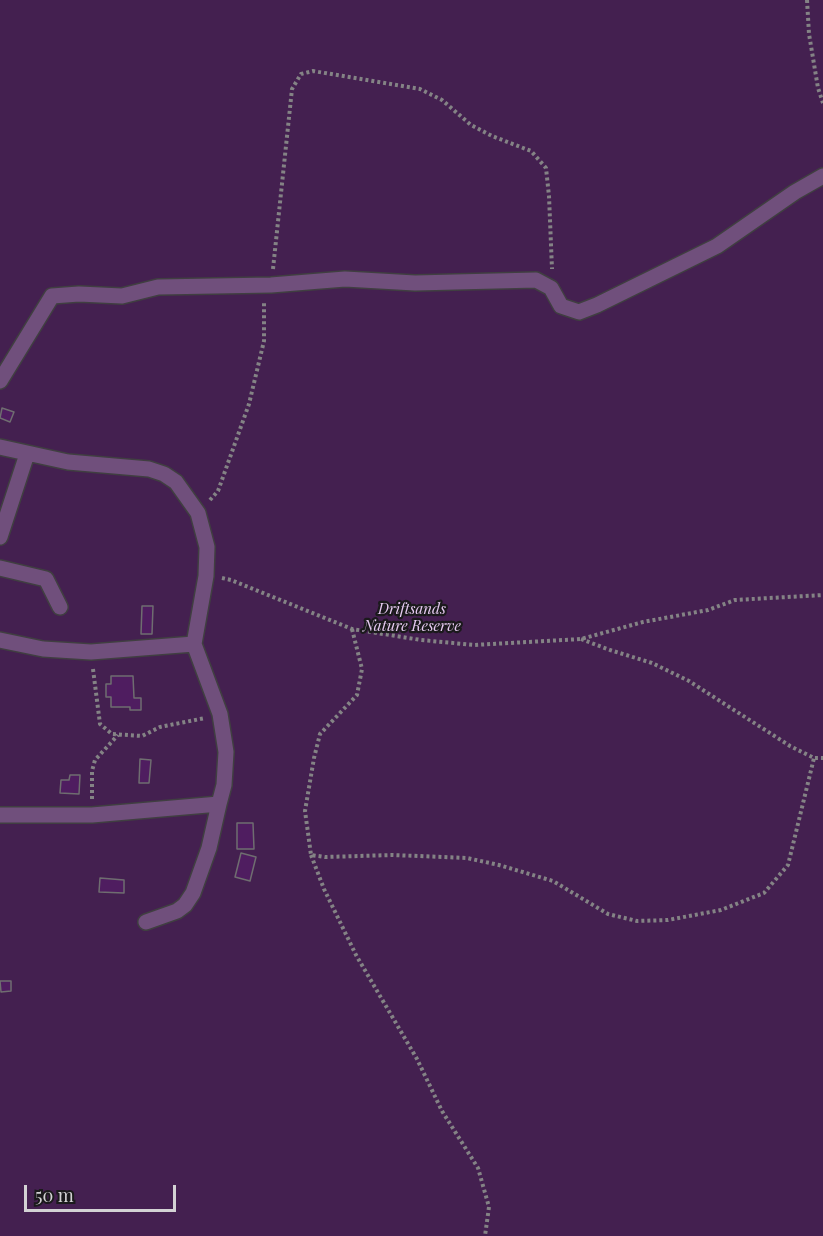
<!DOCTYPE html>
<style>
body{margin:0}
#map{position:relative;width:823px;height:1236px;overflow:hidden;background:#242325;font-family:"Playfair Display",serif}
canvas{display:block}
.scale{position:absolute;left:24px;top:1185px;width:152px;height:27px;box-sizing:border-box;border:3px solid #d3d2d4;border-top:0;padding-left:8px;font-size:18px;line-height:21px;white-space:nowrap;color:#d3d2d4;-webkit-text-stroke:4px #1b1a1c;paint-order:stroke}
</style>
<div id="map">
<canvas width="823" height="1236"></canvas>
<div class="scale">50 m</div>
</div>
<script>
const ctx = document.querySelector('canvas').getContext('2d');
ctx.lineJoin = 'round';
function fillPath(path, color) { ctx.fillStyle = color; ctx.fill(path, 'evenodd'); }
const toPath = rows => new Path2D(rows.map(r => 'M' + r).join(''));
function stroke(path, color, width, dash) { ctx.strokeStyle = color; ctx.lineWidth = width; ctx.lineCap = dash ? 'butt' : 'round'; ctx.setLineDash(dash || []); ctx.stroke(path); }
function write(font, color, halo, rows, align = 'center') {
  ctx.font = font + ' "Playfair Display",serif'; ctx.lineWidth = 4.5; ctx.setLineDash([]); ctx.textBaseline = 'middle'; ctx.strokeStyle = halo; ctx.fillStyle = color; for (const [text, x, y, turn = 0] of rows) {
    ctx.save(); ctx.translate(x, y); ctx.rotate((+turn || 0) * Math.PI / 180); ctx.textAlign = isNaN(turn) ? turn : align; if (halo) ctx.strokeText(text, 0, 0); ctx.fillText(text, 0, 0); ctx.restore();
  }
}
fillPath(toPath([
 [0,0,823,0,823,1236,0,1236]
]), '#442050');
const building = toPath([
 [2,408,14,412,10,422,0,418,2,408],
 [142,606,153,606,152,634,141,634,142,606],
 [111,676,133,676,134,698,141,698,141,710,130,710,130,707,111,707,111,697,106,697,106,684,111,684,111,676],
 [140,759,151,760,149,783,139,783,140,759],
 [70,775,80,775,79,794,60,793,61,780,69,780,70,775],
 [237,823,253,823,254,849,237,849,237,823],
 [241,853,256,857,250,881,235,877,241,853],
 [100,878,124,880,124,893,99,892,100,878],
 [0,981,11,981,11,991,1,992,0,981]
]);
fillPath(building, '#4f1d60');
stroke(building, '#6f6d70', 1.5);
const street = toPath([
 [0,381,52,296,79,294,122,296,158,287,271,285,345,279,415,283,536,280,551,288,561,306,579,312,597,305,717,246,795,192,823,176],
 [0,447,68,462,149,469,164,474,176,482,198,513,207,547,206,576,194,644],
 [0,537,27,454],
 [0,568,46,579,60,607],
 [0,640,43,649,91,652,194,644,220,714,226,752,224,785,219,804,92,815,0,815],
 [146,922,177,911,185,905,193,893,209,848,219,804]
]);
stroke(street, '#403f41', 18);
stroke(toPath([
 [807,0,809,34,818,88,823,103],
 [273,269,292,89,301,74,313,71,420,89,442,100,471,125,492,136,531,151,546,168,549,196,552,269],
 [210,500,218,491,249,404,264,341,264,302],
 [222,578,231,580,352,629,421,640,474,645,581,639,643,622,708,610,735,600,823,595],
 [352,629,362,669,357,695,320,734,314,758,305,811,311,855,325,857,393,855,467,858,499,865,553,881,608,914,637,921,668,920,721,910,764,893,788,865,814,758],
 [581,639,610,650,652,663,689,681,790,746,814,758,823,758],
 [93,669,100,724,112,734,142,736,160,727,205,718],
 [92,799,92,771,95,760,118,735],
 [311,855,324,889,356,955,417,1059,442,1111,478,1168,489,1207,485,1236]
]), '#848385', 4, [3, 3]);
stroke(street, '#704f7c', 15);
write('italic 15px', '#e7cbf2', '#1b1a1c', [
 ["Driftsands",412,609],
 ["Nature Reserve",412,626]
]);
</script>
